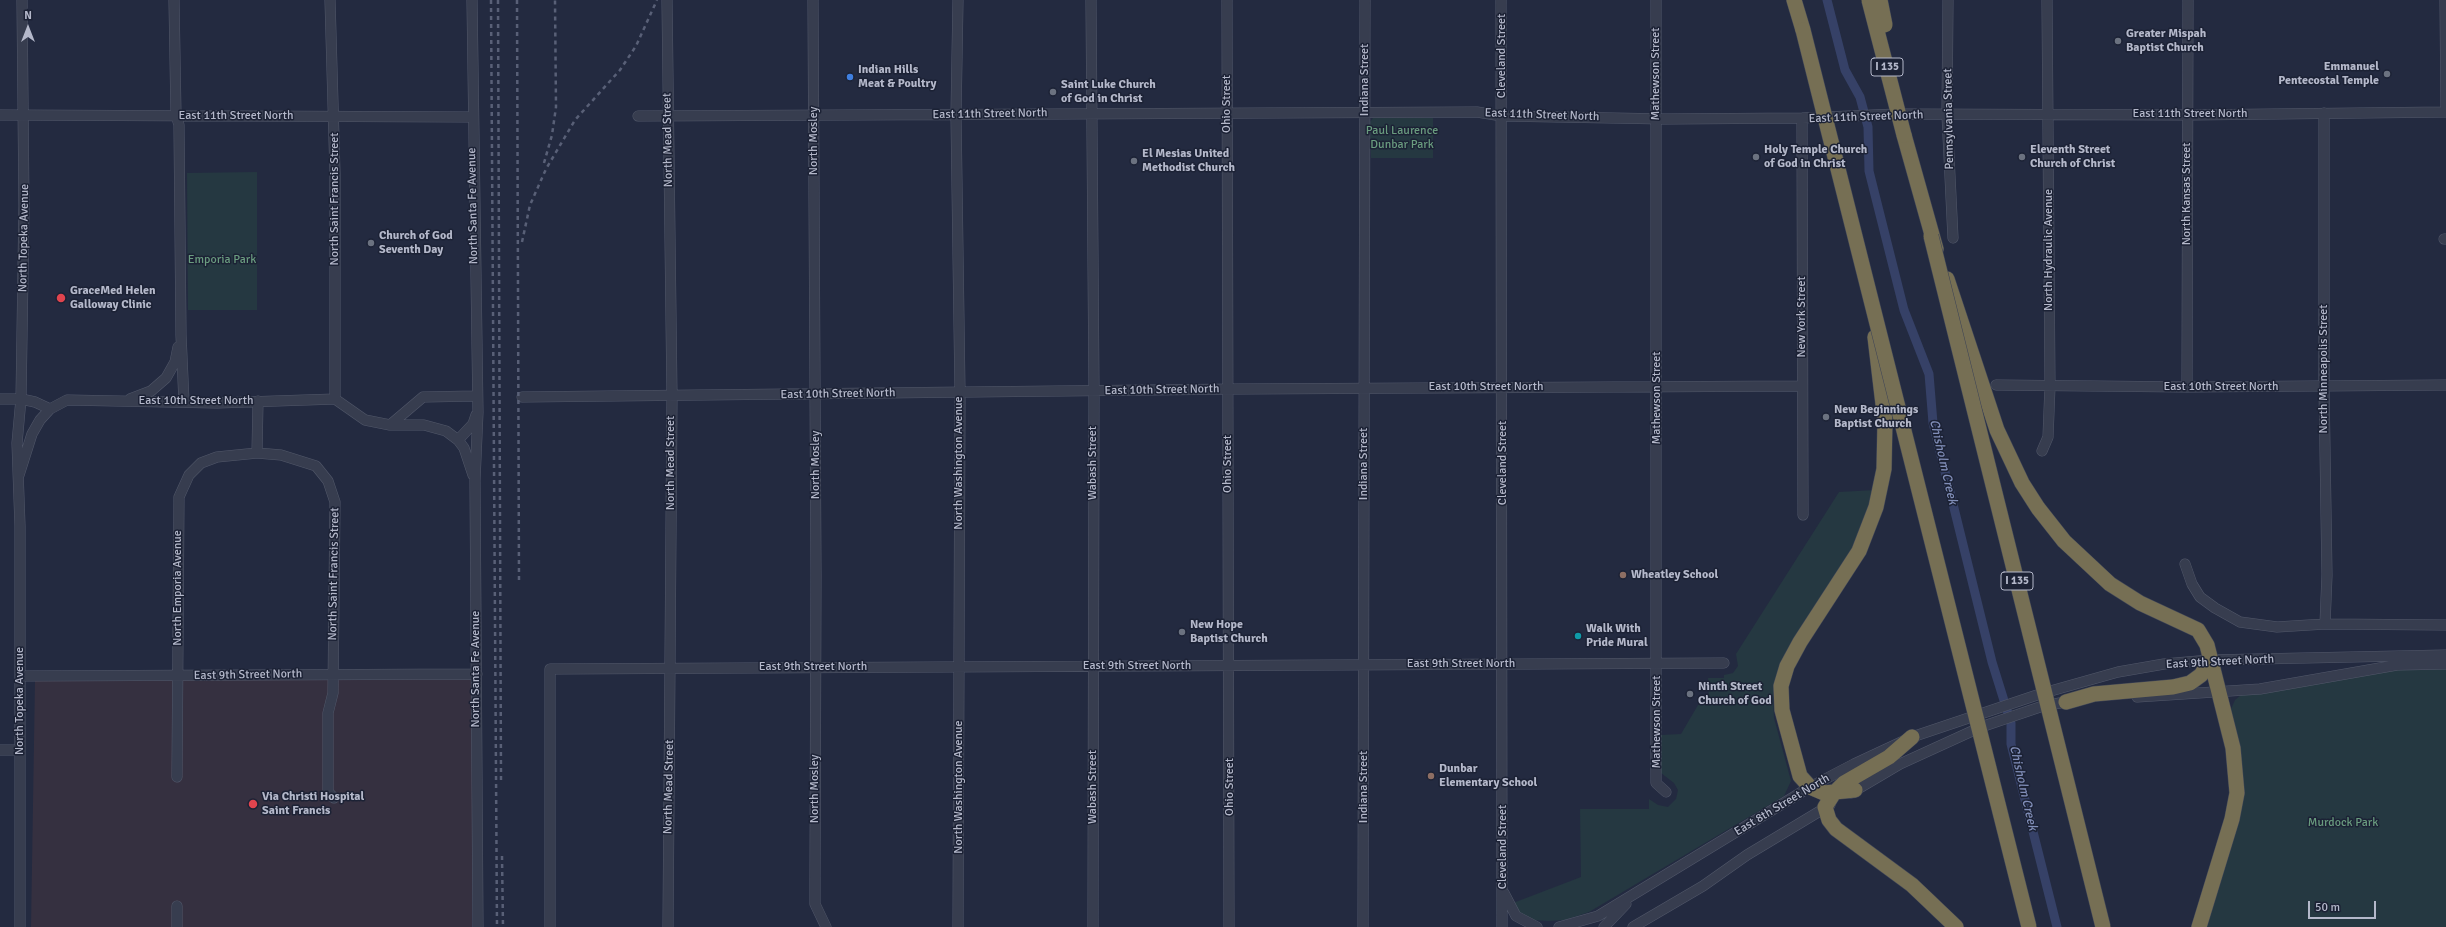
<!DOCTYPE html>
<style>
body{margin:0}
#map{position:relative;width:2446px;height:927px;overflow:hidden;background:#232a40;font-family:Signika,sans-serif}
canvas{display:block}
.north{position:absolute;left:8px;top:8px;width:40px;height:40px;-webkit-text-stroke:3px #1c2235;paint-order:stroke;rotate:0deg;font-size:11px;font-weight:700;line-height:16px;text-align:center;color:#b4b8ca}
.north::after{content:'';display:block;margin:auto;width:14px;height:18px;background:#b4b8ca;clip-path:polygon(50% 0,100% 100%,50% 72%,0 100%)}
.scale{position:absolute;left:2308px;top:901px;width:68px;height:18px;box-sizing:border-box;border:2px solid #b4b8ca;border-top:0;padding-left:5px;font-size:12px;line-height:14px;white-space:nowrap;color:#b4b8ca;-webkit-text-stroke:3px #1c2235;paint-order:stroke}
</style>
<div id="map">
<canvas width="2446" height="927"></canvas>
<div class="north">N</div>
<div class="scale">50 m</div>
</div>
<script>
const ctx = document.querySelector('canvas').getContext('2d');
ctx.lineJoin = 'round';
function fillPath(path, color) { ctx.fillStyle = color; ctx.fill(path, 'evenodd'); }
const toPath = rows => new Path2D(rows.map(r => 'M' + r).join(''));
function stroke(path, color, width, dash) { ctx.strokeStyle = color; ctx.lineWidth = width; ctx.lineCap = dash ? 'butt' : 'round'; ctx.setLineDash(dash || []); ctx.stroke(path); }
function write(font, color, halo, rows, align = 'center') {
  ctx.font = font + ' Signika,sans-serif'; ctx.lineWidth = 3; ctx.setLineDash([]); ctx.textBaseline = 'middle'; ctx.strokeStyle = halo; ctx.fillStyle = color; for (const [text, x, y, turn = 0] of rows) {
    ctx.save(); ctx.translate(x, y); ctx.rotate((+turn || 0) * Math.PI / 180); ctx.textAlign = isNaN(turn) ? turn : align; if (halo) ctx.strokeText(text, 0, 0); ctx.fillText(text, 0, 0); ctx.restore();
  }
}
fillPath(toPath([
 [472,676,472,927,31,927,35,681]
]), '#353040');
fillPath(toPath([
 [1373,118,1433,118,1433,158,1371,158,1370,122],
 [257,172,257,310,188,310,187,173],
 [1875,490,1866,528,1776,678,1773,698,1774,718,1791,781,1784,796,1589,912,1565,920,1548,921,1533,920,1520,913,1513,903,1581,877,1580,809,1649,809,1649,799,1658,805,1668,807,1676,799,1678,790,1674,783,1661,773,1661,735,1681,734,1698,705,1709,704,1708,678,1724,678,1724,675,1733,673,1738,666,1736,654,1839,492],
 [2446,667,2446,927,2204,927,2231,842,2231,709,2235,700,2241,695,2396,669]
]), '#253841');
stroke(toPath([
 [1827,0,1845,70,1860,97,1868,127,1869,171,1904,310,1929,374,1933,423,1992,662,2011,723,2011,744,2057,927]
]), '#364167', 9);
const minor = toPath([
 [174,0,176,115,179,125,181,335,184,402],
 [330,0,335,173,335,399],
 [472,0,478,412,475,480,478,927],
 [667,0,672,396,668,927],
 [813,0,816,574,815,879,815,904,826,927],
 [1091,0,1094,390,1093,927],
 [1227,0,1229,927],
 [1501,0,1502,927],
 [1656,0,1656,783,1666,792],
 [1948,0,1947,115,1953,238],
 [2445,0,2446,112],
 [2324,113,2324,386,2327,575,2325,624],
 [0,115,472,117],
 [638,116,1477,112,1502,116,1666,119,1802,118,1897,114,2188,115,2446,112],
 [1802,118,1803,515],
 [2444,239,2446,239],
 [1996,385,2187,387,2446,385],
 [2187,387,2188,0],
 [522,397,1238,389,1802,386],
 [0,399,21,399,35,402,50,409],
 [130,399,151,391,166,378,175,362,178,347],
 [390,425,423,397,476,396],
 [458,440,473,424,476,415],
 [2042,451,2048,437,2050,386,2047,0],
 [257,453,258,401],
 [19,475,32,434,40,420,50,409,67,400,217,403,335,399,365,420,390,425,424,425,446,431,458,440,464,448,473,475],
 [2185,564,2192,584,2200,597,2215,608,2240,622,2277,627,2325,624,2446,625],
 [20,676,477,674],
 [2137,697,2260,689,2397,665,2446,664],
 [0,750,20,750],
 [177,777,179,497,189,475,201,463,217,457,257,453,281,455,316,466,328,481,335,502,333,693,328,713,328,792,334,798],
 [1851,793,1900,764,1981,727,2043,706,2071,701],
 [1504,893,1516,916,1537,927],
 [20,927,20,526,17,443,21,399,24,206,22,0],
 [177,927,177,906],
 [550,927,550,669,1724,663],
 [958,927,960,392,956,115,958,0],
 [1363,927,1365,0],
 [1559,927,1598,916,1810,787,1854,764,1912,737,2040,694,2118,672,2164,664,2210,660,2446,655],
 [1604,927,1626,904],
 [1633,927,1703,886,1747,855,1830,805]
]);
const highway = toPath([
 [1794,0,1803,30],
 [1904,135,1936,249],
 [1947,279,1997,430,2022,483,2038,508,2064,541,2110,584,2140,603,2198,630,2207,645,2233,748,2237,793,2232,819,2199,927],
 [2066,702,2094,694,2173,687,2190,683,2201,675,2210,660],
 [1912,737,1889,757,1844,783,1834,793,1825,807,1829,820,1836,829,1912,885,1956,927],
 [1855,790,1824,793,1810,787,1800,776,1782,710,1781,686,1787,666,1800,642,1859,551,1876,507,1884,469,1885,421,1875,337]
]);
stroke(minor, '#52586a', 11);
stroke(highway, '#3f4557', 16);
stroke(minor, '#373d4f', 10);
stroke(highway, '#766f54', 15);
stroke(toPath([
 [491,0,497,927],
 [498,0,501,780],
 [517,0,519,581],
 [544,163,552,135,556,107,555,0],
 [522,242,530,205,546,169,575,120,620,70,636,46,657,0],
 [502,856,503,927]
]), '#596077', 2.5, [4, 4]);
const highwayBridge = toPath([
 [1869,0,1904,135],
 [1880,0,1885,25],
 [1803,30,2029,927],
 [1931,236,2103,927]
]);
stroke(highwayBridge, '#3f4557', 16, []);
stroke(highwayBridge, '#766f54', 15);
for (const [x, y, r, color] of [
 [2118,41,4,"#6b7280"],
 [2387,74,4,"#6b7280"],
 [850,77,4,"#3f7fe0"],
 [1053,92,4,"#6b7280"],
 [1756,157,4,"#6b7280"],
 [2022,157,4,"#6b7280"],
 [1134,161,4,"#6b7280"],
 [371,243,4,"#6b7280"],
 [61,298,5,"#e0444e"],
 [1826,417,4,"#6b7280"],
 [1623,575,4,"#8d6e63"],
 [1182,632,4,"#6b7280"],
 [1578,636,4,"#0f9aa8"],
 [1690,694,4,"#6b7280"],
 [1431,776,4,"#8d6e63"],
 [253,804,5,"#e0444e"]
]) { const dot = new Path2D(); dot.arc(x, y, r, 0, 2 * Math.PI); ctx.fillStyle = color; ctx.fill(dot); stroke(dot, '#1c2235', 1.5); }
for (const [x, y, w] of [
 [1887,67,32],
 [2017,581,32]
]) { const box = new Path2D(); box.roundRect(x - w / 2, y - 9, w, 18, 3); ctx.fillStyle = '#1c2235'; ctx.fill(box); stroke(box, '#b4b8ca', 1); }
write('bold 11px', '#b4b8ca', null, [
 ["I 135",1887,67],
 ["I 135",2017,581]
]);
write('bold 12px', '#b4b8ca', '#1c2235', [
 ["Greater Mispah",2126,34],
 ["Baptist Church",2126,48],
 ["Emmanuel",2379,67,"right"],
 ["Pentecostal Temple",2379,81,"right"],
 ["Indian Hills",858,70],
 ["Meat & Poultry",858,84],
 ["Saint Luke Church",1061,85],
 ["of God in Christ",1061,99],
 ["Holy Temple Church",1764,150],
 ["of God in Christ",1764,164],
 ["Eleventh Street",2030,150],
 ["Church of Christ",2030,164],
 ["El Mesias United",1142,154],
 ["Methodist Church",1142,168],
 ["Church of God",379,236],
 ["Seventh Day",379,250],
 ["GraceMed Helen",70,291],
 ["Galloway Clinic",70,305],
 ["New Beginnings",1834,410],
 ["Baptist Church",1834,424],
 ["Wheatley School",1631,575],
 ["New Hope",1190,625],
 ["Baptist Church",1190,639],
 ["Walk With",1586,629],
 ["Pride Mural",1586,643],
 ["Ninth Street",1698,687],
 ["Church of God",1698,701],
 ["Dunbar",1439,769],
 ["Elementary School",1439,783],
 ["Via Christi Hospital",262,797],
 ["Saint Francis",262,811]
], 'left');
write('12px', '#b4b8ca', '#1c2235', [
 ["Cleveland Street",1502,56,-90],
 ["Mathewson Street",1656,74,-90],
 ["Indiana Street",1365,80,-90],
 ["Ohio Street",1227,104,-90],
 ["East 11th Street North",990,114,-1],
 ["East 11th Street North",2190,114],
 ["East 11th Street North",1542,115,2],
 ["East 11th Street North",236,116],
 ["East 11th Street North",1866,117,-2],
 ["Pennsylvania Street",1949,119,-91],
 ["North Mead Street",668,140,-91],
 ["North Mosley",814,141,-90],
 ["North Kansas Street",2187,194,-90],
 ["North Saint Francis Street",335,199,-90],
 ["North Santa Fe Avenue",473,206,-91],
 ["North Topeka Avenue",24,238,-89],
 ["North Hydraulic Avenue",2049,250,-90],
 ["New York Street",1802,317,-90],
 ["North Minneapolis Street",2324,369,-90],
 ["East 10th Street North",1486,387],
 ["East 10th Street North",2221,387],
 ["East 10th Street North",1162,390,-1],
 ["East 10th Street North",838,394,-1],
 ["Mathewson Street",1657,398,-90],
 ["East 10th Street North",196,401],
 ["North Mead Street",671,463,-90],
 ["North Washington Avenue",959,463,-90],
 ["Wabash Street",1093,463,-90],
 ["Cleveland Street",1503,463,-90],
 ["Ohio Street",1228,464,-90],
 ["Indiana Street",1364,464,-90],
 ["North Mosley",816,465,-90],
 ["North Saint Francis Street",334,574,-89],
 ["North Emporia Avenue",178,588,-90],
 ["East 9th Street North",2220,662,-3],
 ["East 9th Street North",1461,664],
 ["East 9th Street North",1137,666],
 ["East 9th Street North",813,667],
 ["North Santa Fe Avenue",476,669,-90],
 ["East 9th Street North",248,675,-1],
 ["North Topeka Avenue",20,701,-90],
 ["Mathewson Street",1657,722,-90],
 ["North Mead Street",669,787,-89],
 ["North Washington Avenue",959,787,-90],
 ["Wabash Street",1093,787,-90],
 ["Ohio Street",1230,787,-90],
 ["Indiana Street",1364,787,-90],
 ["North Mosley",815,789,-90],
 ["East 8th Street North",1782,805,-31],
 ["Cleveland Street",1503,847,-90]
]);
write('12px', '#6a9c7f', '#1c2235', [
 ["Paul Laurence",1402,131],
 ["Dunbar Park",1402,145],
 ["Emporia Park",222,260],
 ["Murdock Park",2343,823]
]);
write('italic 13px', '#818eb8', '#1c2235', [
 ["Chisholm Creek",1943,462,77],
 ["Chisholm Creek",2023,788,77]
]);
</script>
